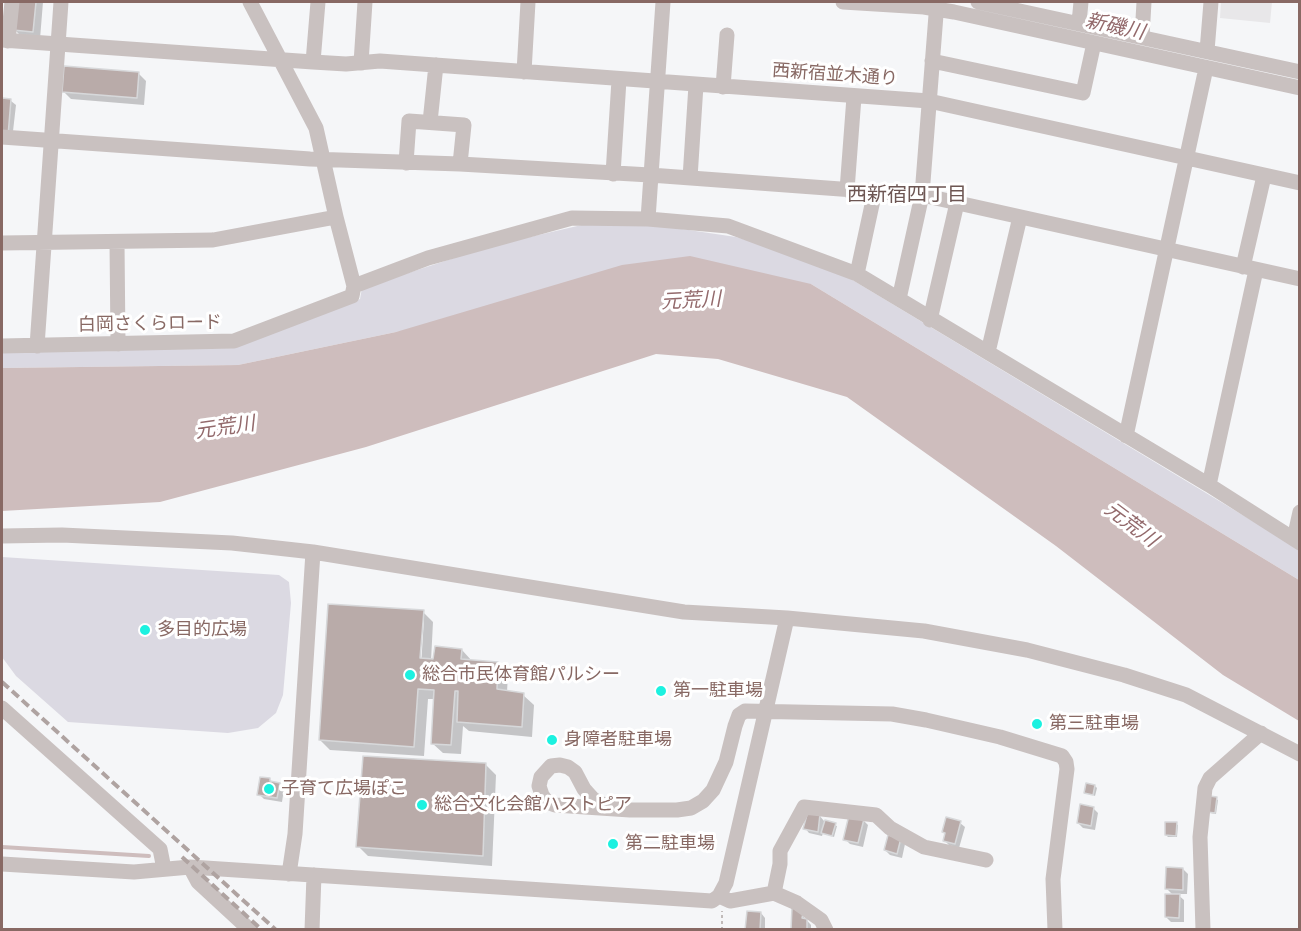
<!DOCTYPE html>
<meta charset="utf-8">
<style>
body{margin:0}
#map{position:relative;width:1301px;height:931px;overflow:hidden;background:#f5f6f8;font-family:"PT Sans",sans-serif}
canvas{display:block}
.frame{position:absolute;inset:0;border:3px solid #886964;pointer-events:none}
</style>
<div id="map">
<canvas width="1301" height="931"></canvas>
<div class="frame"></div>
</div>
<script>
const ctx = document.querySelector('canvas').getContext('2d');
ctx.lineJoin = 'round';
function fillPath(path, color) { ctx.fillStyle = color; ctx.fill(path, 'evenodd'); }
const toPath = rows => new Path2D(rows.map(r => 'M' + r).join(''));
function stroke(path, color, width, dash) { ctx.strokeStyle = color; ctx.lineWidth = width; ctx.lineCap = dash ? 'butt' : 'round'; ctx.setLineDash(dash || []); ctx.stroke(path); }
function write(font, color, halo, rows, align = 'center') {
  ctx.font = font + ' "PT Sans","Noto Sans JP",sans-serif'; ctx.lineWidth = 6; ctx.setLineDash([]); ctx.textBaseline = 'middle'; ctx.strokeStyle = halo; ctx.fillStyle = color; for (const [text, x, y, turn = 0] of rows) {
    ctx.save(); ctx.translate(x, y); ctx.rotate((+turn || 0) * Math.PI / 180); ctx.textAlign = isNaN(turn) ? turn : align; if (halo) ctx.strokeText(text, 0, 0); ctx.fillText(text, 0, 0); ctx.restore();
  }
}
fillPath(toPath([
 [1221,2,1272,2,1270,23,1220,18]
]), '#e8e7e9');
fillPath(toPath([
 [586,224,648,224,736,237,826,264,1299,549,1299,580,811,284,396,332,238,365,2,368,2,352,233,348,360,299,362,288,491,246],
 [2,557,279,575,289,582,291,603,283,695,276,713,258,728,228,733,68,722,16,676,2,657]
]), '#dbd9e2');
fillPath(toPath([
 [690,256,811,284,1299,580,1299,721,1223,675,1056,546,847,397,718,359,656,354,366,447,160,502,2,511,2,368,238,365,396,332,622,265]
]), '#cebdbd');
fillPath(toPath([
 [18,2,43,2,40,39,22,37,15,30],
 [138,73,146,81,144,105,71,99,64,92],
 [2,100,11,101,16,105,12,140,2,139],
 [423,612,433,622,431,661,462,650,472,661,498,664,508,674,507,692,523,695,534,705,532,737,469,731,463,726,461,754,443,753,432,743,435,699,428,699,424,756,330,750,320,740],
 [421,619,424,619,421,666,418,666],
 [486,765,496,775,492,866,368,856,358,846],
 [270,780,284,789,282,802,264,799,259,794],
 [1095,786,1097,788,1095,796,1086,792],
 [1216,799,1218,800,1216,814,1210,813,1208,811],
 [1093,808,1098,813,1095,830,1083,828,1078,823],
 [819,815,824,821,837,826,834,837,823,833,822,836,809,833,805,828],
 [863,820,868,825,863,847,850,844,845,839],
 [960,823,965,827,959,848,949,845,944,840,946,834,944,832],
 [1176,824,1178,825,1177,837,1168,837,1166,835],
 [889,836,905,844,902,858,890,855,885,850],
 [1183,869,1188,874,1187,894,1177,894,1184,900,1184,922,1171,922,1166,917,1173,895,1167,889],
 [761,913,765,918,765,930,747,930],
 [802,915,811,925,811,930,793,930]
]), '#0003');
stroke(toPath([
 [2,847,149,856]
]), '#cebdbd', 4);
const building = toPath([
 [16,2,36,2,33,32,13,30,16,2],
 [64,66,139,72,137,98,62,92,64,66],
 [2,98,11,99,8,136,2,135,2,98],
 [328,604,424,610,420,658,433,659,435,646,462,649,461,659,498,662,497,689,524,693,522,727,457,722,458,691,455,691,451,745,431,744,434,690,418,689,414,747,319,740,328,604],
 [363,756,486,763,483,856,356,847,363,756],
 [260,777,270,778,270,781,280,783,277,798,257,795,260,777],
 [1086,783,1095,785,1093,795,1084,793,1086,783],
 [1209,796,1217,797,1215,813,1207,812,1209,796],
 [1080,804,1094,807,1091,826,1077,823,1080,804],
 [808,811,820,814,818,832,803,829,808,811],
 [849,815,864,819,858,843,843,840,849,815],
 [946,817,961,821,955,844,943,841,945,833,942,832,946,817],
 [825,820,836,823,832,836,821,833,825,820],
 [1165,822,1177,822,1176,836,1165,835,1165,822],
 [888,835,901,838,897,854,884,850,888,835],
 [1166,867,1183,868,1183,890,1165,889,1166,867],
 [1165,894,1180,894,1179,918,1165,917,1165,894],
 [792,907,803,914,802,918,807,919,807,930,791,930,792,907],
 [747,911,761,912,760,930,745,930,747,911]
]);
fillPath(building, '#b9aba9');
stroke(building, '#d7d8da', 1.5);
stroke(toPath([
 [722,930,722,911]
]), '#c1bbba', 2, [3, 3]);
stroke(toPath([
 [843,2,924,7,954,12,1300,88],
 [978,2,1300,72],
 [1079,23,1081,2],
 [1142,37,1144,2],
 [2,40,313,62,346,64,380,61,929,101,1300,183],
 [8,41,12,2],
 [1207,51,1211,2],
 [932,61,1083,93,1094,43],
 [313,62,318,2],
 [361,63,365,2],
 [524,72,528,2],
 [723,87,727,35],
 [430,122,436,65],
 [2,137,310,159,460,164,650,175,922,195,1300,279],
 [406,163,409,121,464,125,460,164],
 [613,174,619,80],
 [690,178,696,85],
 [847,190,854,97],
 [648,219,663,2],
 [117,242,118,344],
 [2,243,213,240,336,217],
 [1243,267,1264,176],
 [857,274,875,191],
 [354,286,428,258,572,218,648,219,728,226,857,274,1209,485,1300,543],
 [899,299,922,195,937,2],
 [930,320,957,203],
 [2,346,234,341,352,296,354,286,336,217,316,128,250,2],
 [37,346,61,2],
 [988,352,1020,217],
 [1126,436,1206,68],
 [1209,485,1256,270],
 [2,536,62,535,232,543,313,552,684,612,787,618,924,631,1027,650,1124,675,1186,695,1300,754],
 [1294,539,1300,512],
 [2,708,160,849,164,869],
 [630,810,604,805,593,799,584,789,575,772,568,767,560,765,551,766,541,777,539,786,542,795,547,802,555,805,630,810,677,810,691,808,703,801,713,790,726,762,735,726,739,715,745,711,892,714,926,720,1000,737,1062,756,1066,762,1067,769,1053,879,1055,930],
 [2,864,134,872,190,867,712,901,719,896,726,883,787,618],
 [190,867,198,882,250,930],
 [289,874,295,834,313,552],
 [774,893,780,864,780,851,804,807,876,815,890,828,924,847,986,860],
 [719,896,730,901,774,893,797,903,821,920,826,930],
 [312,930,314,875],
 [1203,930,1200,837,1205,788,1210,778,1261,733]
]), '#c9c1c0', 15);
stroke(toPath([
 [2,682,276,930],
 [182,857,262,930]
]), '#afa3a1', 4, [9, 4.5]);
for (const [x, y, r, color] of [
 [145,630,6,"#1cf1e0"],
 [410,675,6,"#1cf1e0"],
 [661,691,6,"#1cf1e0"],
 [1037,724,6,"#1cf1e0"],
 [552,740,6,"#1cf1e0"],
 [269,789,6,"#1cf1e0"],
 [422,805,6,"#1cf1e0"],
 [613,844,6,"#1cf1e0"]
]) { const dot = new Path2D(); dot.arc(x, y, r, 0, 2 * Math.PI); ctx.fillStyle = color; ctx.fill(dot); stroke(dot, '#fff', 2); }
write('18px', '#886964', '#fff', [
 ["西新宿並木通り",835,75,4],
 ["白岡さくらロード",150,324,-1]
]);
write('18px', '#886964', '#fff', [
 ["多目的広場",157,630],
 ["総合市民体育館パルシー",422,675],
 ["第一駐車場",673,691],
 ["第三駐車場",1049,724],
 ["身障者駐車場",564,740],
 ["子育て広場ぽこ",281,789],
 ["総合文化会館ハストピア",434,805],
 ["第二駐車場",625,844]
], 'left');
write('italic 20px', '#936a6c', '#fff', [
 ["新磯川",1115,27,12],
 ["元荒川",691,301,-3],
 ["元荒川",225,428,-8],
 ["元荒川",1131,525,37]
]);
write('20px', '#6d5653', '#fff', [
 ["西新宿四丁目",907,195]
]);
</script>
